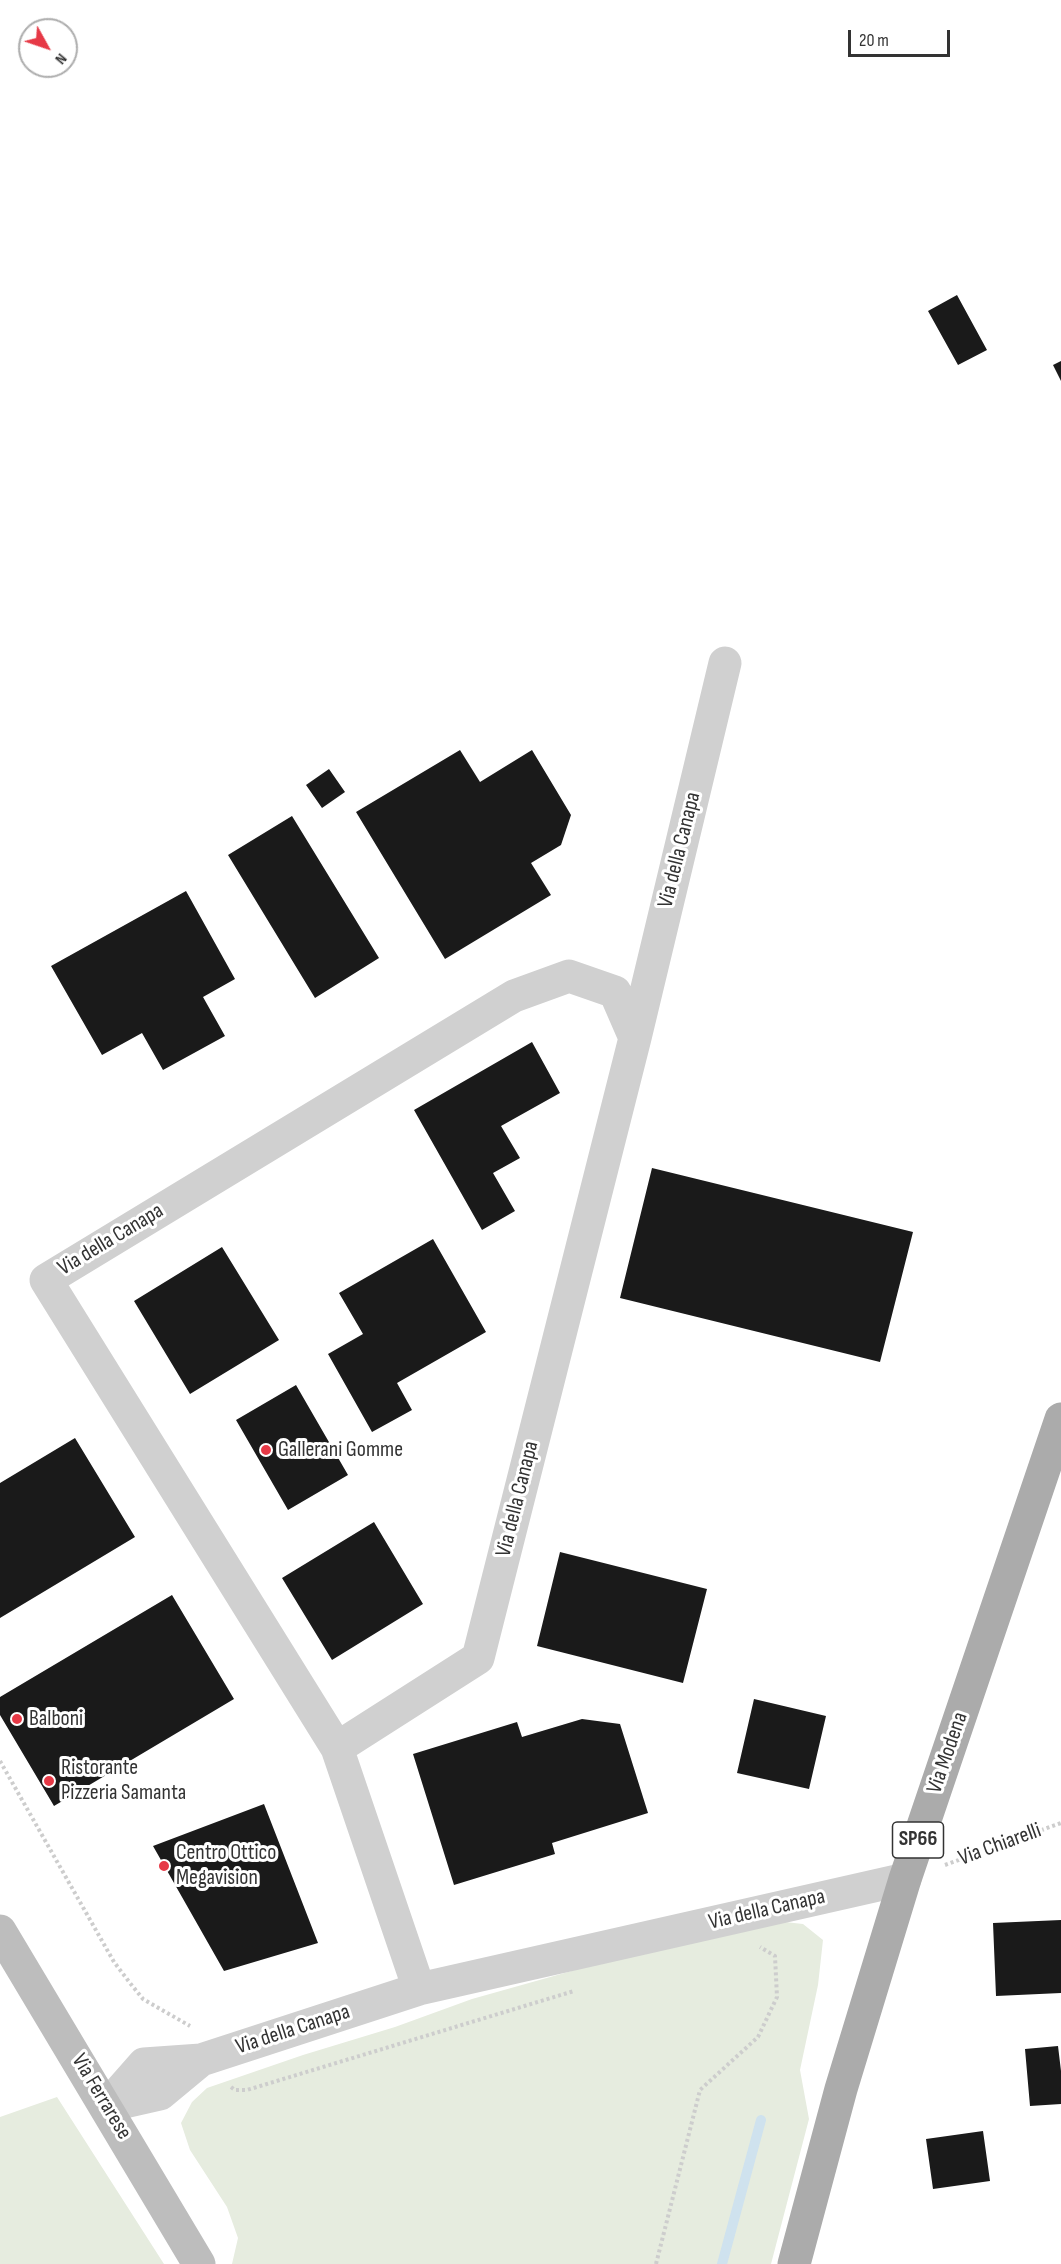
<!DOCTYPE html>
<style>
body{margin:0}
#map{position:relative;width:1061px;height:2264px;overflow:hidden;background:#fff;font-family:"Sofia Sans Condensed",sans-serif}
canvas{display:block}
.north{position:absolute;left:18px;top:18px;width:60px;height:60px;box-sizing:border-box;background:#fff;border:2px solid #adadad;border-radius:50%;rotate:130deg;font-size:16px;font-weight:700;line-height:24px;text-align:center;color:#333}
.north::after{content:'';display:block;margin:auto;width:21px;height:27px;background:#e63946;clip-path:polygon(50% 0,100% 100%,50% 72%,0 100%)}
.scale{position:absolute;left:848px;top:30px;width:102px;height:27px;box-sizing:border-box;border:3px solid #333;border-top:0;padding-left:8px;font-size:18px;line-height:21px;white-space:nowrap;color:#333;-webkit-text-stroke:4px #fff;paint-order:stroke}
</style>
<div id="map">
<canvas width="1061" height="2264"></canvas>
<div class="north">N</div>
<div class="scale">20 m</div>
</div>
<script>
const ctx = document.querySelector('canvas').getContext('2d');
ctx.lineJoin = 'round';
function fillPath(path, color) { ctx.fillStyle = color; ctx.fill(path, 'evenodd'); }
const toPath = rows => new Path2D(rows.map(r => 'M' + r).join(''));
function stroke(path, color, width, dash) { ctx.strokeStyle = color; ctx.lineWidth = width; ctx.lineCap = dash ? 'butt' : 'round'; ctx.setLineDash(dash || []); ctx.stroke(path); }
function write(font, color, halo, rows, align = 'center') {
  ctx.font = font + ' "Sofia Sans Condensed",sans-serif'; ctx.lineWidth = 6; ctx.setLineDash([]); ctx.textBaseline = 'middle'; ctx.strokeStyle = halo; ctx.fillStyle = color; for (const [text, x, y, turn = 0] of rows) {
    ctx.save(); ctx.translate(x, y); ctx.rotate((+turn || 0) * Math.PI / 180); ctx.textAlign = isNaN(turn) ? turn : align; if (halo) ctx.strokeText(text, 0, 0); ctx.fillText(text, 0, 0); ctx.restore();
  }
}
fillPath(toPath([
 [785,1922,803,1924,823,1940,818,1985,800,2070,809,2119,771,2264,232,2264,238,2238,227,2207,190,2150,181,2123,192,2102,207,2088,303,2055,395,2027,472,1999,632,1954],
 [57,2097,164,2264,0,2264,0,2117]
]), '#e6ecdf');
stroke(toPath([
 [722,2264,761,2120]
]), '#cfe2ee', 10);
fillPath(toPath([
 [957,295,987,350,958,365,928,311],
 [1061,361,1061,381,1053,365],
 [460,750,480,782,532,750,571,815,561,845,531,863,551,895,445,959,356,812],
 [329,769,345,792,322,808,306,785],
 [292,816,379,958,315,998,228,855],
 [186,891,235,979,203,997,225,1036,163,1070,142,1033,102,1055,51,966],
 [532,1042,560,1093,501,1126,520,1158,493,1173,515,1211,482,1230,414,1110],
 [652,1168,913,1232,880,1362,620,1298],
 [433,1239,486,1332,397,1383,412,1410,372,1432,328,1354,363,1334,339,1293],
 [222,1247,279,1340,190,1394,134,1301],
 [296,1385,348,1475,288,1510,236,1420],
 [75,1438,135,1537,0,1618,0,1483],
 [374,1522,423,1604,332,1660,282,1578],
 [560,1552,707,1589,683,1683,537,1646],
 [172,1595,234,1699,54,1806,0,1715,0,1697],
 [754,1699,826,1716,809,1789,737,1773],
 [582,1719,620,1724,648,1813,552,1843,555,1854,454,1885,413,1754,517,1722,522,1737],
 [264,1804,318,1943,224,1971,153,1846],
 [1061,1920,1061,1993,996,1996,993,1923],
 [1058,2046,1061,2071,1061,2104,1030,2106,1025,2049],
 [983,2131,990,2181,933,2189,926,2139]
]), '#1a1a1a');
stroke(toPath([
 [0,1761,114,1962,130,1983,143,1999,190,2026],
 [945,1865,1061,1823],
 [231,2087,235,2090,247,2090,574,1991],
 [656,2264,700,2090,758,2037,777,1997,775,1956,760,1947]
]), '#cdcdcd', 4, [3, 3]);
stroke(toPath([
 [635,1038,725,663],
 [337,1748,478,1658,635,1038,615,992,569,976,514,996,46,1280,337,1748,419,1989],
 [107,2106,144,2064,201,2060,419,1989,905,1879],
 [107,2106,160,2094,201,2060]
]), '#d0d0d0', 33);
stroke(toPath([
 [0,1931,199,2264]
]), '#bdbdbd', 33);
stroke(toPath([
 [794,2264,841,2089,905,1879,1061,1419]
]), '#ababab', 33);
for (const [x, y, r, color] of [
 [266,1450,6,"#e63946"],
 [17,1719,6,"#e63946"],
 [49,1781,6,"#e63946"],
 [164,1866,6,"#e63946"]
]) { const dot = new Path2D(); dot.arc(x, y, r, 0, 2 * Math.PI); ctx.fillStyle = color; ctx.fill(dot); stroke(dot, '#fff', 2); }
for (const [x, y, w] of [
 [918,1840,51]
]) { const box = new Path2D(); box.roundRect(x - w / 2, y - 18, w, 36, 4.5); ctx.fillStyle = '#fff'; ctx.fill(box); stroke(box, '#333', 1.5); }
write('bold 21px', '#333', null, [
 ["SP66",918,1840]
]);
write('22px', '#333', '#fff', [
 ["Via della Canapa",680,850,-76],
 ["Via della Canapa",111,1240,-31],
 ["Via della Canapa",518,1499,-76],
 ["Via Modena",948,1753,-71],
 ["Via Chiarelli",1000,1845,-20],
 ["Via della Canapa",767,1910,-13],
 ["Via della Canapa",293,2030,-18],
 ["Via Ferrarese",101,2097,59]
]);
write('22px', '#333', '#fff', [
 ["Gallerani Gomme",278,1450],
 ["Balboni",29,1719],
 ["Ristorante",61,1768],
 ["Pizzeria Samanta",61,1793],
 ["Centro Ottico",176,1853],
 ["Megavision",176,1878]
], 'left');
</script>
